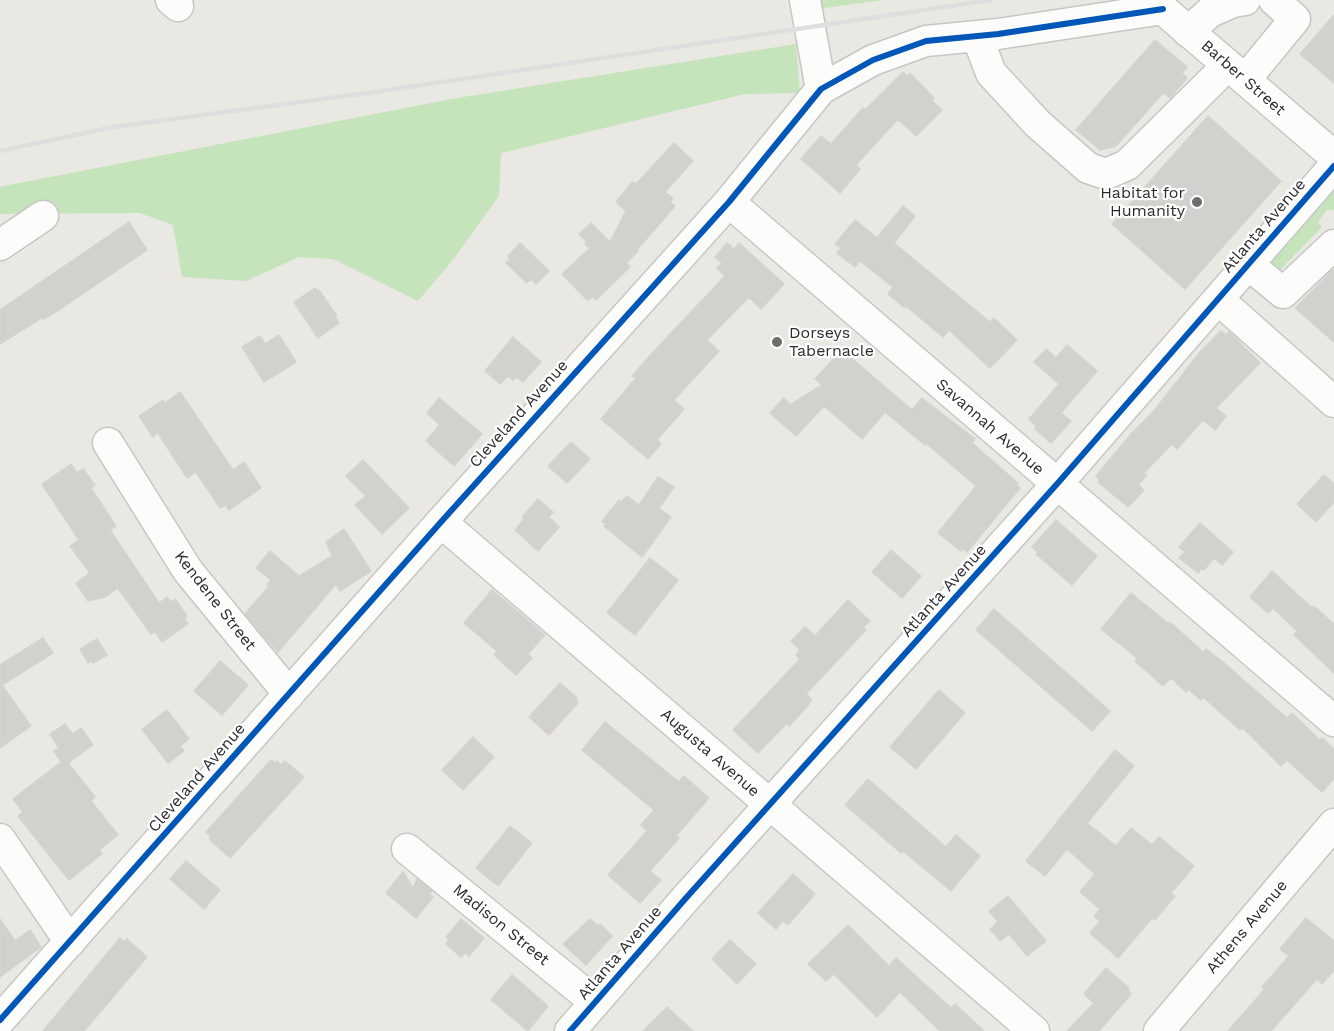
<!DOCTYPE html>
<style>
body{margin:0}
canvas{display:block;background:#eae8e2}
</style>
<canvas width="1334" height="1031"></canvas>
<script>
const ctx = document.querySelector('canvas').getContext('2d');
ctx.lineJoin = 'round';
function fillPath(path, color) { ctx.fillStyle = color; ctx.fill(path, 'evenodd'); }
const toPath = rows => new Path2D(rows.map(r => 'M' + r).join(''));
function stroke(path, color, width, dash) { ctx.strokeStyle = color; ctx.lineWidth = width; ctx.lineCap = dash ? 'butt' : 'round'; ctx.setLineDash(dash || []); ctx.stroke(path); }
function write(font, color, halo, rows, align = 'center') {
  ctx.font = font + ' "Work Sans",sans-serif'; ctx.lineWidth = 4.5; ctx.setLineDash([]); ctx.textBaseline = 'middle'; ctx.strokeStyle = halo; ctx.fillStyle = color; for (const [text, x, y, turn = 0] of rows) {
    ctx.save(); ctx.translate(x, y); ctx.rotate((+turn || 0) * Math.PI / 180); ctx.textAlign = isNaN(turn) ? turn : align; if (halo) ctx.strokeText(text, 0, 0); ctx.fillText(text, 0, 0); ctx.restore();
  }
}
fillPath(toPath([
 [819,0,883,0,818,9],
 [796,44,800,93,745,94,501,153,499,196,452,261,418,301,333,259,299,257,246,281,182,277,173,225,140,213,0,214,0,187,4,186,457,98],
 [1334,188,1334,210,1327,210,1318,222,1322,227,1280,270,1269,260]
]), '#c5e4bc');
const building = toPath([
 [1334,15,1334,83,1300,54,1334,15],
 [1155,40,1187,67,1182,73,1187,78,1170,98,1163,93,1116,146,1100,150,1076,130,1155,40],
 [903,72,907,76,910,73,934,98,932,101,942,110,916,136,898,119,856,165,860,169,840,193,801,159,821,136,831,144,863,108,865,110,903,72],
 [1208,116,1281,181,1185,289,1112,224,1208,116],
 [674,143,693,161,665,192,673,198,670,202,675,206,637,250,638,251,626,263,630,267,596,300,593,297,587,300,562,274,590,248,585,244,587,242,579,234,591,223,610,242,626,211,616,202,632,182,636,184,674,143],
 [903,206,915,216,894,243,990,322,994,318,1017,340,990,368,949,330,943,337,906,306,905,308,888,294,893,287,860,261,855,267,837,253,841,248,835,244,855,220,877,238,903,206],
 [129,222,147,250,62,308,44,319,43,317,0,344,0,310,129,222],
 [520,243,549,271,536,284,531,279,527,283,506,263,510,259,508,256,520,243],
 [727,243,734,249,739,243,784,284,761,309,749,297,707,340,719,351,674,400,684,409,657,440,661,444,648,459,601,419,636,378,632,376,656,349,725,276,717,268,722,263,715,257,727,243],
 [1333,270,1334,271,1334,342,1295,308,1333,270],
 [315,288,318,292,319,290,337,316,335,317,339,323,318,338,294,302,315,288],
 [1221,331,1225,335,1229,332,1260,363,1216,408,1226,416,1215,430,1203,420,1177,449,1172,444,1144,473,1147,475,1138,485,1144,490,1128,507,1098,482,1100,480,1096,476,1132,433,1153,412,1200,352,1221,331],
 [279,335,296,362,264,382,242,347,260,336,265,344,279,335],
 [513,337,541,362,523,382,517,377,513,380,508,376,500,384,485,371,513,337],
 [1067,345,1097,371,1061,413,1071,421,1051,443,1035,429,1036,426,1029,419,1059,384,1034,362,1046,349,1056,358,1067,345],
 [838,354,845,360,849,356,912,410,922,398,975,439,972,443,1018,483,1016,484,1020,488,967,552,963,549,961,551,938,533,976,486,926,443,925,445,885,412,862,439,824,406,796,436,770,413,784,398,790,405,822,385,815,379,838,354],
 [180,392,233,470,244,462,261,488,229,510,226,505,220,508,196,472,187,478,158,433,153,437,139,416,163,400,165,403,180,392],
 [439,398,482,434,454,466,426,441,440,425,427,413,439,398],
 [571,442,590,459,567,483,548,466,571,442],
 [363,460,409,508,382,534,355,505,366,496,346,476,363,460],
 [71,464,77,473,83,469,95,485,91,488,116,526,110,530,159,603,167,597,171,602,175,599,187,616,184,619,188,624,162,642,155,631,151,634,118,588,105,597,88,601,76,583,90,573,70,546,79,540,42,484,71,464],
 [1324,475,1334,484,1334,502,1316,522,1297,504,1324,475],
 [658,477,674,487,659,508,671,517,642,557,604,526,606,524,602,521,619,500,621,502,627,496,639,505,658,477],
 [538,499,553,512,549,517,559,527,538,551,515,530,524,519,522,517,538,499],
 [1056,520,1097,556,1072,585,1036,554,1038,552,1032,547,1056,520],
 [1200,523,1233,552,1222,565,1214,558,1204,570,1202,568,1198,573,1179,558,1185,552,1179,547,1200,523],
 [344,529,371,571,340,591,336,584,278,652,245,614,269,586,267,585,271,580,256,568,270,551,299,576,332,556,326,542,344,529],
 [891,550,921,576,902,598,872,572,891,550],
 [650,558,678,580,635,635,607,613,650,558],
 [1272,571,1312,608,1314,606,1334,624,1334,673,1294,635,1297,631,1273,608,1268,613,1250,597,1272,571],
 [492,590,545,635,528,654,532,658,516,675,494,655,497,651,464,623,492,590],
 [1131,593,1169,624,1170,622,1203,652,1206,649,1223,662,1287,718,1292,713,1320,740,1322,738,1334,749,1334,778,1322,792,1287,760,1281,766,1243,728,1240,730,1203,697,1201,700,1188,689,1186,692,1171,678,1163,686,1135,661,1137,658,1101,629,1131,593],
 [848,600,870,621,863,627,866,630,806,694,812,700,805,709,789,726,787,723,758,753,733,730,800,659,796,655,800,650,791,641,805,627,815,636,848,600],
 [994,609,1110,711,1092,731,976,630,994,609],
 [43,638,53,653,2,685,31,726,0,748,0,665,43,638],
 [97,639,107,655,93,663,91,661,88,663,80,649,97,639],
 [220,661,248,685,222,715,194,691,220,661],
 [560,683,577,698,577,704,549,735,529,717,560,683],
 [939,690,965,713,916,769,890,747,939,690],
 [167,710,189,739,180,746,184,751,168,763,142,729,167,710],
 [605,722,679,782,684,776,709,798,676,836,679,838,650,871,661,880,640,903,608,875,647,831,641,825,654,810,582,750,605,722],
 [65,724,73,734,81,728,93,745,68,763,95,797,91,801,118,835,99,850,102,854,69,880,18,816,23,812,13,799,61,762,54,751,59,748,50,734,65,724],
 [473,737,494,757,463,790,442,770,473,737],
 [1115,750,1134,766,1087,823,1116,846,1131,828,1152,845,1159,837,1194,866,1171,893,1175,896,1155,920,1152,918,1118,958,1090,933,1100,921,1094,916,1100,909,1080,892,1095,874,1067,849,1045,876,1026,861,1115,750],
 [271,760,275,763,277,761,281,765,285,761,304,777,230,858,209,839,211,837,206,832,271,760],
 [868,779,946,847,956,835,980,856,951,891,903,851,901,853,845,805,868,779],
 [510,826,532,843,498,886,476,868,510,826],
 [186,861,220,890,204,909,170,879,186,861],
 [403,872,413,888,417,879,432,891,429,894,433,897,416,918,386,893,403,872],
 [793,874,815,894,788,925,783,921,776,929,758,913,793,874],
 [1008,896,1046,941,1027,956,1009,934,1000,941,990,929,998,922,989,911,1008,896],
 [1306,918,1334,941,1334,970,1322,984,1317,979,1271,1031,1228,1031,1264,990,1262,987,1289,956,1280,949,1306,918],
 [0,919,15,941,30,930,41,947,0,977,0,919],
 [461,919,484,938,469,956,465,953,461,957,446,944,449,940,446,937,461,919],
 [590,919,598,926,600,924,612,936,586,965,563,944,590,919],
 [848,925,889,966,896,958,951,1008,955,1004,984,1031,940,1031,900,992,877,1017,834,974,826,981,808,964,848,925],
 [120,938,124,942,127,939,147,957,84,1031,43,1031,120,938],
 [730,940,756,964,737,984,712,959,730,940],
 [1106,968,1129,988,1128,990,1131,994,1099,1031,1067,1031,1094,1003,1084,994,1106,968],
 [512,975,548,1006,528,1031,491,1000,512,975],
 [667,1007,693,1031,643,1031,667,1007]
]);
fillPath(building, '#d3d1cd');
stroke(building, '#d5d3ce', 1.5);
const minor = toPath([
 [171,0,178,6],
 [805,0,821,89],
 [1152,0,1334,156],
 [1188,32,1210,12,1233,2,1245,0],
 [977,36,991,73,1038,124,1088,168,1106,174,1127,165,1215,78,1226,63],
 [1245,80,1295,19,1274,0],
 [729,202,1334,721],
 [0,245,43,216],
 [1249,265,1283,293,1334,245],
 [1219,300,1334,402],
 [108,443,188,571,289,694],
 [441,522,1034,1031],
 [0,839,70,942],
 [407,849,595,1002],
 [0,1020,441,522,729,202,821,89,873,60,926,41,998,34,1163,9],
 [570,1031,686,898,1057,484,1334,166],
 [1159,1031,1334,824]
]);
stroke(minor, '#c7c6c6', 33);
stroke(minor, '#fcfcfb', 30);
stroke(toPath([
 [0,151,113,127,382,91,991,0]
]), '#dededf', 4.5);
stroke(toPath([
 [0,1020,441,522,729,202,821,89,873,60,926,41,998,34,1163,9],
 [570,1031,686,898,1057,484,1334,166]
]), '#0057b8', 6);
for (const [x, y, r, color] of [
 [1197,202,6,"#6e6e6c"],
 [777,342,6,"#6e6e6c"]
]) { const dot = new Path2D(); dot.arc(x, y, r, 0, 2 * Math.PI); ctx.fillStyle = color; ctx.fill(dot); stroke(dot, '#fff', 2); }
write('16px', '#2c2c2c', '#fff', [
 ["Barber Street",1243,78,41],
 ["Atlanta Avenue",1264,226,-49],
 ["Cleveland Avenue",519,414,-48],
 ["Savannah Avenue",990,427,41],
 ["Atlanta Avenue",944,591,-48],
 ["Kendene Street",215,601,52],
 ["Augusta Avenue",710,753,41],
 ["Cleveland Avenue",197,778,-49],
 ["Madison Street",501,925,39],
 ["Athens Avenue",1247,927,-50],
 ["Atlanta Avenue",620,953,-49]
]);
write('16px', '#2c2c2c', '#fff', [
 ["Habitat for",1185,193],
 ["Humanity",1185,211],
 ["Dorseys",789,333,"left"],
 ["Tabernacle",789,351,"left"]
], 'right');
</script>
